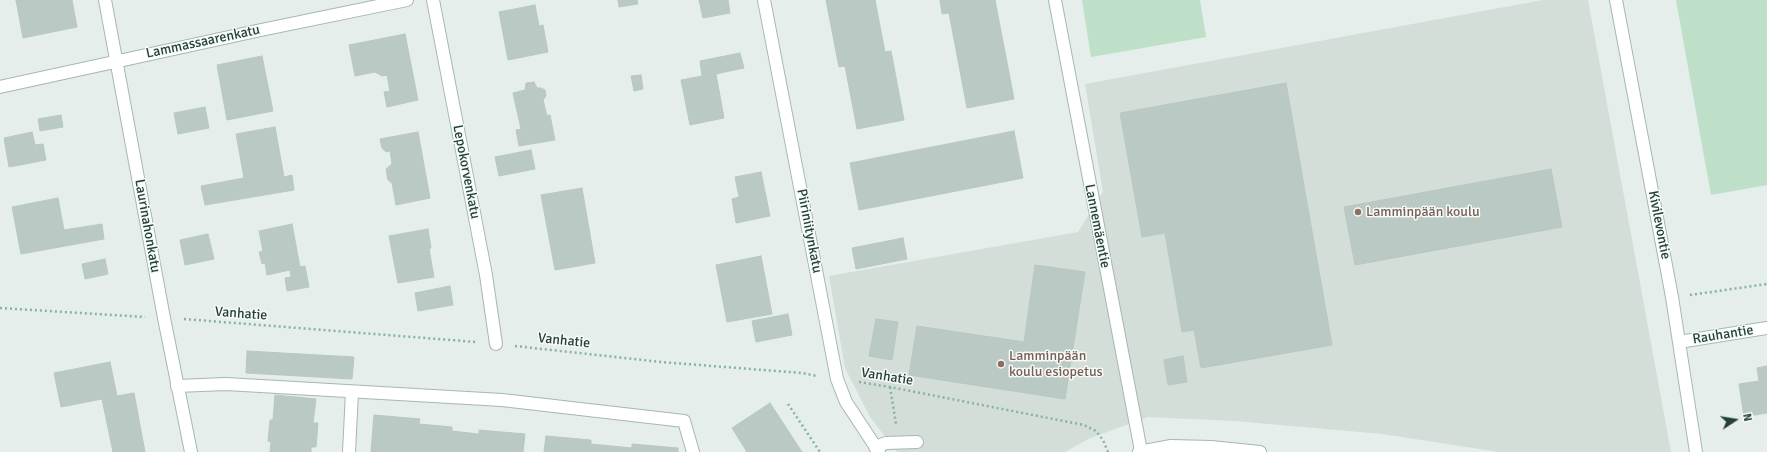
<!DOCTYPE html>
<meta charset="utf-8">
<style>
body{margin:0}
#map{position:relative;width:1767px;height:452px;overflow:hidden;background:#e5eeea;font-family:Signika,sans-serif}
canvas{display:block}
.north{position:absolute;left:1715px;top:400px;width:40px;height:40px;-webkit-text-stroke:3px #f6faf8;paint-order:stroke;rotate:78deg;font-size:11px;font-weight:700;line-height:16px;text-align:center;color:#244139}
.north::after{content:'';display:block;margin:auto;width:14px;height:18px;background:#244139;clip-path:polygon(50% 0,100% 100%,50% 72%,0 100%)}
</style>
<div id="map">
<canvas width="1767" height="452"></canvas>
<div class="north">N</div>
</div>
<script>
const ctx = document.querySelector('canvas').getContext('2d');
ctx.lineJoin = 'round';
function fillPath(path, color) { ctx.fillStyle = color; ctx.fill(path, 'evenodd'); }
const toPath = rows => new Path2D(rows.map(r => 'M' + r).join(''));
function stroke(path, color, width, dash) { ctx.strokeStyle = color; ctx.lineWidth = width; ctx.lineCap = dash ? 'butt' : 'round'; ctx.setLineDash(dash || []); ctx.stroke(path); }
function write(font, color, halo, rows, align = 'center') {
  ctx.font = font + ' Signika,sans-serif'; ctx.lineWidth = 3; ctx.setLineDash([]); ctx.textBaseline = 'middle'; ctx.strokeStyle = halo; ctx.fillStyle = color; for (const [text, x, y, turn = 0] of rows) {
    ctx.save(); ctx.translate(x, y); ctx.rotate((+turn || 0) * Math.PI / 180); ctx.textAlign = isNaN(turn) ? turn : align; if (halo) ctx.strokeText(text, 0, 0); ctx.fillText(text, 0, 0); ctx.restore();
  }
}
fillPath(toPath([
 [1543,0,1588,0,1671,452,1499,452,1382,434,1235,421,1148,417,1088,439,1065,452,897,452,870,417,845,368,829,276,1078,232,1103,192,1085,84]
]), '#d3ded9');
fillPath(toPath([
 [1082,0,1200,0,1206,37,1091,57],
 [1676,0,1767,0,1767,185,1711,195]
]), '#bedfc8');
const building = toPath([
 [16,0,72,0,77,27,23,38,16,0],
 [618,0,637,0,638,4,619,7,618,0],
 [699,0,728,0,730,13,703,18,699,0],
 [826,0,875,0,885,52,891,51,904,120,857,129,845,66,839,67,826,0],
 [940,0,995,0,1014,99,967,108,949,13,942,14,940,0],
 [535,5,539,26,543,25,548,52,508,60,499,12,535,5],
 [405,34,418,100,387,107,384,92,390,91,387,75,382,76,375,72,355,76,349,45,405,34],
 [740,53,744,68,716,74,724,118,690,125,681,80,702,76,700,61,740,53],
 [262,56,273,111,227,120,217,65,262,56],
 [641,75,643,89,634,91,631,76,641,75],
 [534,82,537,88,541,88,545,90,546,96,543,100,547,116,550,115,555,140,519,146,516,130,521,129,513,93,525,90,526,83,534,82],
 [1286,83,1332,345,1201,368,1194,330,1182,332,1165,233,1142,237,1120,113,1286,83],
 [205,107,209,128,178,134,174,113,205,107],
 [61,115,63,127,40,131,38,119,61,115],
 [275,127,284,177,292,175,294,190,205,205,201,186,244,178,236,134,275,127],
 [1014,131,1023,178,859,210,850,163,1014,131],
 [32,132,35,145,43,144,46,160,9,167,4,138,32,132],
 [418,132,430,198,396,205,392,183,388,180,386,169,392,164,390,151,386,152,382,148,380,139,418,132],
 [531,150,535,169,499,176,495,157,531,150],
 [1551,169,1562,227,1355,265,1344,207,1551,169],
 [761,172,770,216,736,223,732,199,739,197,735,177,761,172],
 [582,188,595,263,555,270,541,195,582,188],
 [58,198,64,230,102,224,104,239,21,254,12,207,58,198],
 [292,224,300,267,305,266,309,287,287,291,285,278,291,277,290,270,267,275,265,263,262,264,259,252,263,251,259,231,292,224],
 [428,229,431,248,429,249,434,277,398,283,389,236,428,229],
 [208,234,214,259,185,265,180,240,208,234],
 [903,238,907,259,856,269,852,248,903,238],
 [761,256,772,314,727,322,716,265,761,256],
 [105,259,108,274,85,279,82,264,105,259],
 [1035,265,1085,272,1065,399,909,375,917,326,1024,342,1035,265],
 [450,286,453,305,418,311,415,293,450,286],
 [788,314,792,335,756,342,752,321,788,314],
 [876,319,898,322,892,360,869,356,876,319],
 [247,351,354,357,352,379,246,373,247,351],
 [1183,356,1187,382,1168,385,1164,360,1183,356],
 [110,362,117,396,134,393,145,452,113,452,102,399,61,407,54,373,110,362],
 [1767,366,1767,413,1744,417,1739,384,1759,381,1757,368,1767,366],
 [275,395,316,399,313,423,318,423,316,447,311,447,311,452,270,452,271,442,268,441,270,420,273,420,275,395],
 [770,403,802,452,747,452,732,428,770,403],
 [374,415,420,419,419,424,452,427,452,431,479,434,479,430,525,434,523,452,371,452,374,415],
 [546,436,591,440,591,444,632,448,632,444,678,448,678,452,544,452,546,436]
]);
fillPath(building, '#bac9c3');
stroke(building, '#b7c8c2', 1);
const service = toPath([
 [1055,0,1141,451],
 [177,386,226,384,502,400,684,421,693,452],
 [875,447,886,443,917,442],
 [349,452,352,392]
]);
const minor = toPath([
 [105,0,164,318,191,452],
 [433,0,486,275,496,344],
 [764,0,837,379,846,402,879,452],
 [1616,0,1672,297,1696,452],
 [0,87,261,30,407,0],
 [1679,342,1767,328]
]);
const tertiary = toPath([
 [1139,452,1171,446,1211,447,1260,452]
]);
stroke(service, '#a7b7b1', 14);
stroke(minor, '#a7b7b1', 14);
stroke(tertiary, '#a7b7b1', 14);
stroke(toPath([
 [1690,295,1767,284],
 [0,308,145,317],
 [184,319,476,342],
 [515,346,661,362,802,373,817,376],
 [859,382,890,387,1084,425,1096,431,1103,440,1108,452],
 [890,387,896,424],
 [788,404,820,452]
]), '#85b2a5', 2.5, [2, 3]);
stroke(service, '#fff', 12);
stroke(minor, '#fff', 12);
stroke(tertiary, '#fff', 12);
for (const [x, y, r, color] of [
 [1358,212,4,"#8d6e63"],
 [1001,364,4,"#8d6e63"]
]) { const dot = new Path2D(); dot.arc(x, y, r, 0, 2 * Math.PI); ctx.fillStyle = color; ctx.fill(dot); stroke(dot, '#f6faf8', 1.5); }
write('14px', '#244139', '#f6faf8', [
 ["Lammassaarenkatu",203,42,-12],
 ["Lepokorvenkatu",466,172,79],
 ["Kivilevontie",1659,225,79],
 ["Laurinahonkatu",147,226,80],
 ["Lannemäentie",1097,226,79],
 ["Piiriniitynkatu",809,231,79],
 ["Vanhatie",241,314,4],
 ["Rauhantie",1723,335,-9],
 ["Vanhatie",564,341,6],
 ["Vanhatie",887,377,9]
]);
write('14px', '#785e54', '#f6faf8', [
 ["Lamminpään koulu",1366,212],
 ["Lamminpään",1009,356],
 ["koulu esiopetus",1009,372]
], 'left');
</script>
